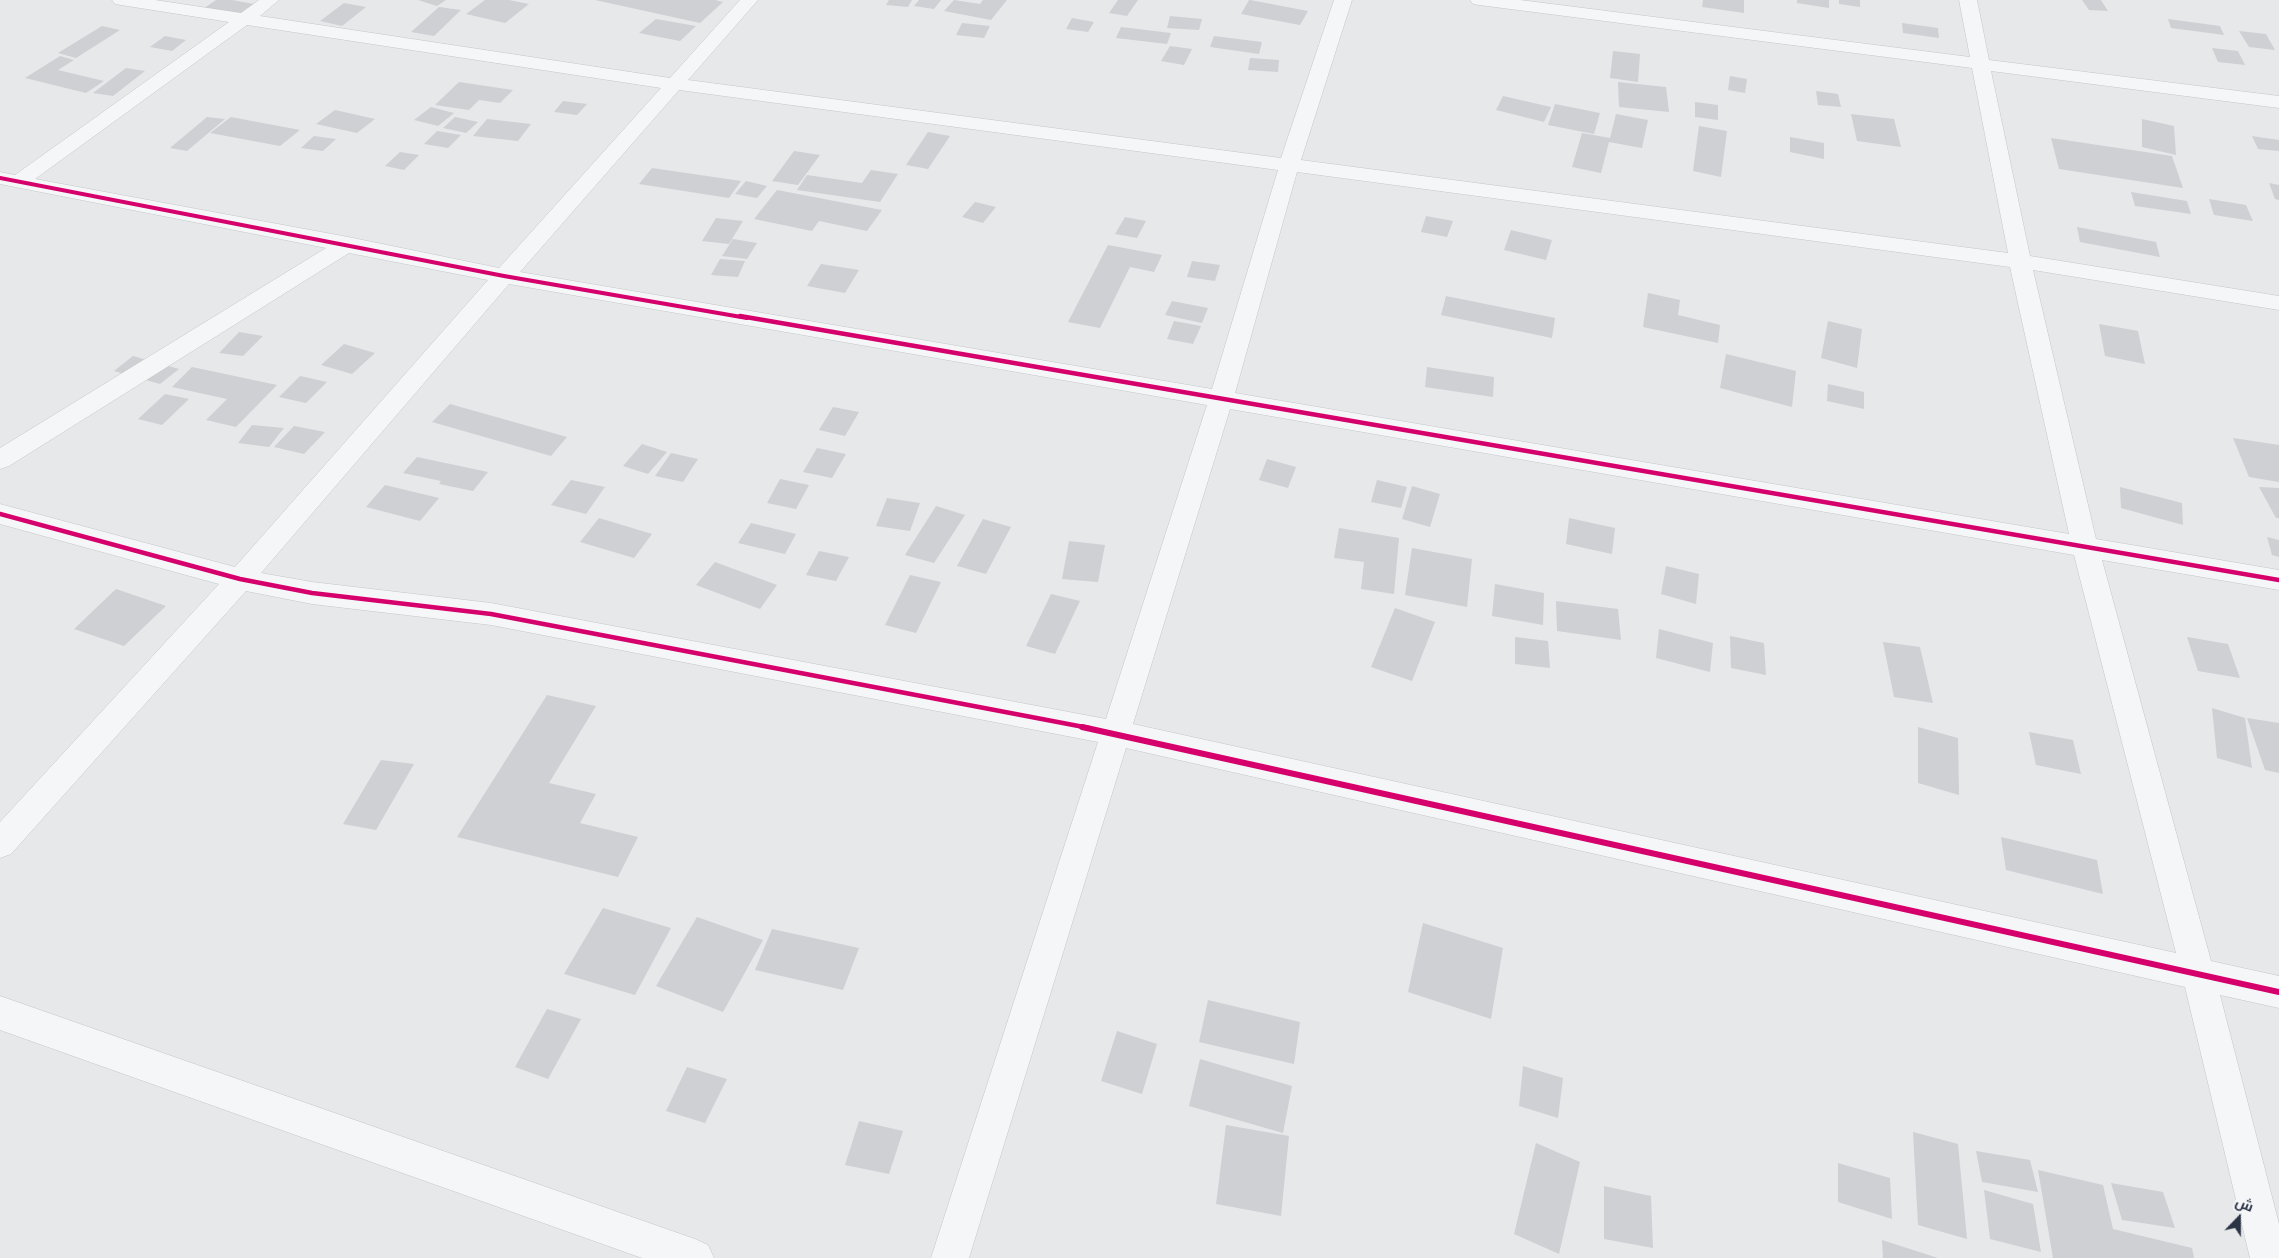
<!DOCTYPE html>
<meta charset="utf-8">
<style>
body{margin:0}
#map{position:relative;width:2279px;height:1258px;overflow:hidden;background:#e6e8ea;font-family:Manrope,Cairo,sans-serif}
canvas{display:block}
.north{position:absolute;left:2214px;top:1193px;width:50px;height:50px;-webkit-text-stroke:4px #f4f6f9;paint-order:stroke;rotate:22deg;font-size:14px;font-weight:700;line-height:20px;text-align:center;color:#2b3445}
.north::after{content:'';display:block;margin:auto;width:18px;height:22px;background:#2b3445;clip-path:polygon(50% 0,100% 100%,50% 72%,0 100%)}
</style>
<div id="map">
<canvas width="2279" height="1258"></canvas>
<div class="north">ش</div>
</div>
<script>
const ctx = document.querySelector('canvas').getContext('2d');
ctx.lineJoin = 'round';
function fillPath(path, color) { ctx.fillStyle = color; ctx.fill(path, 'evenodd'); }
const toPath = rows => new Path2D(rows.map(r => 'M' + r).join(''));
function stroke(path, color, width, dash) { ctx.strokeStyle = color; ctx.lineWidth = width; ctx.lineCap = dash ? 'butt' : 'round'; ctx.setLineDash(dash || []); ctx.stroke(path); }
fillPath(toPath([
 [216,0,232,0,254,4,238,15,203,9],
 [418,0,446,0,437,6],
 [485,0,509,0,529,4,505,23,466,14],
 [595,0,715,0,723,2,700,23],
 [889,0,912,0,908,7,886,5],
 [919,0,941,0,934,9,914,6],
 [954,0,980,4,983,0,1007,0,991,20,944,11],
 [1118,0,1138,0,1127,16,1109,13],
 [1249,0,1250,0,1308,11,1300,25,1241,14],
 [1703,0,1744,0,1744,13,1702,7],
 [1797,0,1829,0,1829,8,1797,3],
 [1839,0,1860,0,1860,7,1839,4],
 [2082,0,2101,0,2108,11,2089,10],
 [344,3,366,7,342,26,320,21],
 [439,7,461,10,434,36,411,32],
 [1170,16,1202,19,1199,30,1167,28],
 [1072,18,1094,22,1088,32,1066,29],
 [656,19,696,26,680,41,639,33],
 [2168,19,2220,26,2224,35,2171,28],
 [962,23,990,26,984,38,956,35],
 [1902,23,1938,28,1939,38,1903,33],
 [102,26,120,30,76,58,58,53],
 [1121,27,1171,33,1167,44,1116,38],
 [2239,31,2266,34,2275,50,2249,47],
 [165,36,186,40,172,51,150,47],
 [1214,36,1262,42,1259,54,1210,47],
 [1170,46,1192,49,1184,65,1161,61],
 [2212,48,2238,51,2245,65,2218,62],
 [1613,51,1640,54,1638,82,1610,78],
 [60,56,74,60,58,70,104,81,86,93,25,78],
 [1250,58,1279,60,1278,72,1248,70],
 [126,68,145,71,113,96,93,93],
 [1730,76,1747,79,1745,93,1728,90],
 [459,82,513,90,500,103,479,100,469,110,435,105],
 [1618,82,1666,87,1669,112,1619,107],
 [1816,91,1838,94,1841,107,1818,105],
 [1503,96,1551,107,1544,122,1496,110],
 [563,101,587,104,577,115,554,112],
 [1695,102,1718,105,1718,120,1695,117],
 [1555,104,1600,113,1594,134,1548,125],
 [431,107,454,113,438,126,414,120],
 [335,110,375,119,357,133,316,124],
 [1616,114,1648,120,1642,148,1609,142,1601,173,1572,167,1582,133,1610,138],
 [1851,114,1894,119,1901,147,1857,141],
 [207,117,225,119,187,151,170,148],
 [231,117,300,130,280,146,210,133],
 [455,117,478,122,466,133,443,128],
 [487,119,531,124,518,141,473,136],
 [2142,119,2174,126,2176,155,2142,147],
 [1699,126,1727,131,1721,177,1693,171],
 [437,131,461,135,448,148,424,144],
 [928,132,950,136,928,169,906,165],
 [314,136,336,139,323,151,301,148],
 [2252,136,2279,140,2279,151,2258,149],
 [1790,137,1824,143,1824,159,1790,152],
 [2051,138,2172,156,2183,188,2059,169],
 [794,151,820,155,798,185,772,181],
 [400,152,419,155,404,170,385,166],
 [652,168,741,181,729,198,639,184],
 [871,170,898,174,880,202,797,190,807,175,862,183],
 [746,181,767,186,757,198,735,194],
 [2269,183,2279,185,2279,200,2275,199],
 [777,190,882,210,867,231,819,221,812,231,754,219],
 [2131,192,2187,201,2191,214,2135,206],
 [2209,199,2246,205,2253,221,2214,215],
 [975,202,996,207,983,223,962,217],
 [1426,216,1453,221,1447,237,1421,232],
 [1125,217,1146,221,1137,238,1115,234],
 [716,218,743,221,729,244,702,241],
 [2077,227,2156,242,2160,257,2080,242],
 [1511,230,1552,240,1546,260,1504,250],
 [733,239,757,243,747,259,722,256],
 [1108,245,1162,255,1154,272,1130,267,1100,328,1068,322],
 [720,259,745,261,738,277,711,275],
 [1192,261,1220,265,1215,281,1187,277],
 [821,264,859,270,845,293,807,286],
 [1648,293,1680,300,1678,315,1720,325,1718,343,1643,327],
 [1446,296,1555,318,1552,338,1441,315],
 [1172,301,1208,308,1202,323,1165,315],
 [1174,321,1201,326,1193,344,1167,339],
 [1828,321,1862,329,1857,368,1821,358],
 [2099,324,2138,331,2145,364,2105,356],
 [239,332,263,336,243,356,219,353],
 [344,344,375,353,352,374,321,365],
 [1726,354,1796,371,1792,407,1720,388],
 [133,356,179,369,160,384,114,371],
 [192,367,277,385,236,427,206,420,227,399,172,387],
 [1427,367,1494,377,1493,397,1425,387],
 [300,376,327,382,306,403,279,397],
 [1828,384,1864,392,1864,409,1827,401],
 [165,394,189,399,162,425,138,419],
 [450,404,567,437,551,456,432,422],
 [833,407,859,412,845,436,819,430],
 [252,425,284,428,269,447,238,443],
 [294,426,325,432,304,454,274,447],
 [2233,438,2279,445,2279,482,2249,477],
 [642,444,667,452,648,474,623,466],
 [817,448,846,454,832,478,803,472],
 [671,453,698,459,683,482,655,476],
 [417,457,488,472,473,491,439,484,441,481,403,473],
 [1267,459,1296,467,1288,488,1259,480],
 [780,479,809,485,796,509,767,503],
 [571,480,605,487,586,514,551,505],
 [1377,480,1407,487,1401,508,1371,502],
 [385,485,439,498,420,521,366,507],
 [1412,486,1440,494,1430,527,1402,519],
 [2120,487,2182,503,2183,525,2121,508],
 [2259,487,2279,488,2279,518,2276,518],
 [887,498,920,503,910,531,876,526],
 [936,506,965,515,934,563,905,555],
 [599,518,652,534,634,558,580,542],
 [1569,518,1615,528,1612,554,1566,544],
 [983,519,1011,527,986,574,957,566],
 [751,523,796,534,785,554,738,543],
 [1339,528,1399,538,1394,594,1361,589,1364,562,1334,558],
 [2267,537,2279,540,2279,557,2272,555],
 [1069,541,1105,545,1098,582,1062,579],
 [1412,548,1472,559,1467,607,1405,595],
 [819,551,849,557,836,581,806,575],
 [715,562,777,585,760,609,696,585],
 [1666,566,1699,574,1696,604,1661,594],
 [910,575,941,582,916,633,885,625],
 [1495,584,1544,593,1543,625,1492,616],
 [116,589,166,606,124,646,74,629],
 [1051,594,1080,601,1055,654,1026,646],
 [1556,601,1618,609,1621,640,1557,631],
 [1395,608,1435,622,1412,681,1371,667],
 [1659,629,1713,643,1710,672,1656,658],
 [1730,636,1764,643,1766,675,1731,668],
 [1515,637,1548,641,1550,668,1515,664],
 [2187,637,2228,644,2240,678,2198,671],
 [1883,642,1920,647,1933,703,1894,697],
 [547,695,596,706,549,783,596,794,580,823,638,837,618,877,457,837],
 [2212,708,2245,718,2252,768,2217,758],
 [2247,718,2279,723,2279,773,2265,770],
 [1918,727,1958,738,1959,795,1918,783],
 [2029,732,2073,740,2081,774,2036,765],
 [381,760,414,764,376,830,343,824],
 [2001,837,2097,860,2103,894,2006,870],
 [603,908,671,928,635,995,564,974],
 [697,917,763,940,723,1012,656,986],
 [1423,923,1503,948,1491,1019,1408,992],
 [772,929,859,948,843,990,755,970],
 [1208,1000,1300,1022,1294,1064,1199,1042],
 [547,1009,581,1019,548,1079,515,1067],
 [1117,1031,1157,1044,1142,1094,1101,1081],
 [1200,1059,1292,1086,1283,1133,1189,1106],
 [1523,1066,1563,1078,1558,1118,1519,1106],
 [687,1067,727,1079,705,1123,666,1111],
 [859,1121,903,1131,889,1174,845,1165],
 [1226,1125,1289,1136,1281,1216,1216,1204],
 [1913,1132,1958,1144,1967,1239,1918,1225],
 [1536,1143,1580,1162,1559,1254,1514,1234],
 [1976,1151,2030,1160,2038,1192,1982,1182],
 [1838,1163,1890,1178,1892,1219,1838,1202],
 [2038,1170,2103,1185,2113,1229,2192,1248,2194,1258,2053,1258],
 [2111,1183,2163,1192,2175,1228,2122,1220],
 [1604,1186,1651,1196,1653,1248,1604,1239],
 [1984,1190,2033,1204,2041,1252,1990,1239],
 [1882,1240,1938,1258,1883,1258]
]), '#ced0d3');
const minor = toPath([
 [112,0,155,0,241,13,259,0,279,0,260,16,670,78,740,0,758,0,688,80,1281,158,1334,0,1352,0,1301,160,2008,253,1972,68,1479,5,1473,4,1470,0,1520,0,1970,57,1959,0,1977,0,1989,60,2279,96,2279,108,1991,71,2030,256,2279,296,2279,310,2033,270,2096,539,2279,570,2279,590,2102,560,2211,961,2279,976,2279,1008,2220,995,2279,1224,2279,1258,2250,1258,2185,987,1126,748,969,1258,931,1258,1098,742,491,625,312,604,246,591,11,854,0,858,0,822,219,584,0,524,0,504,235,567,488,280,349,253,9,466,0,469,0,448,326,248,0,184,0,172,15,175,229,22,121,5,115,4,112,0],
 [247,25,661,88,499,268,348,237,35,179,247,25],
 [679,90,1278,170,1212,389,520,272,679,90],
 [1297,172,2010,267,2069,534,1235,393,1297,172],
 [509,284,1207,405,1106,719,491,603,312,582,261,573,509,284],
 [1230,409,2074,555,2176,953,1133,724,1230,409],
 [0,996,695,1239,708,1245,714,1258,642,1258,0,1030,0,996]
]);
stroke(minor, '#c4c6c8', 1);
fillPath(minor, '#f5f6f7');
stroke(toPath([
 [0,178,504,276,747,318]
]), '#d6006c', 4);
stroke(toPath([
 [740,316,2279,580],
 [0,514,240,579,312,593,491,614,1089,728]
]), '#d6006c', 4.5);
stroke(toPath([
 [1082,727,2279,992]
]), '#d6006c', 6);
</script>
